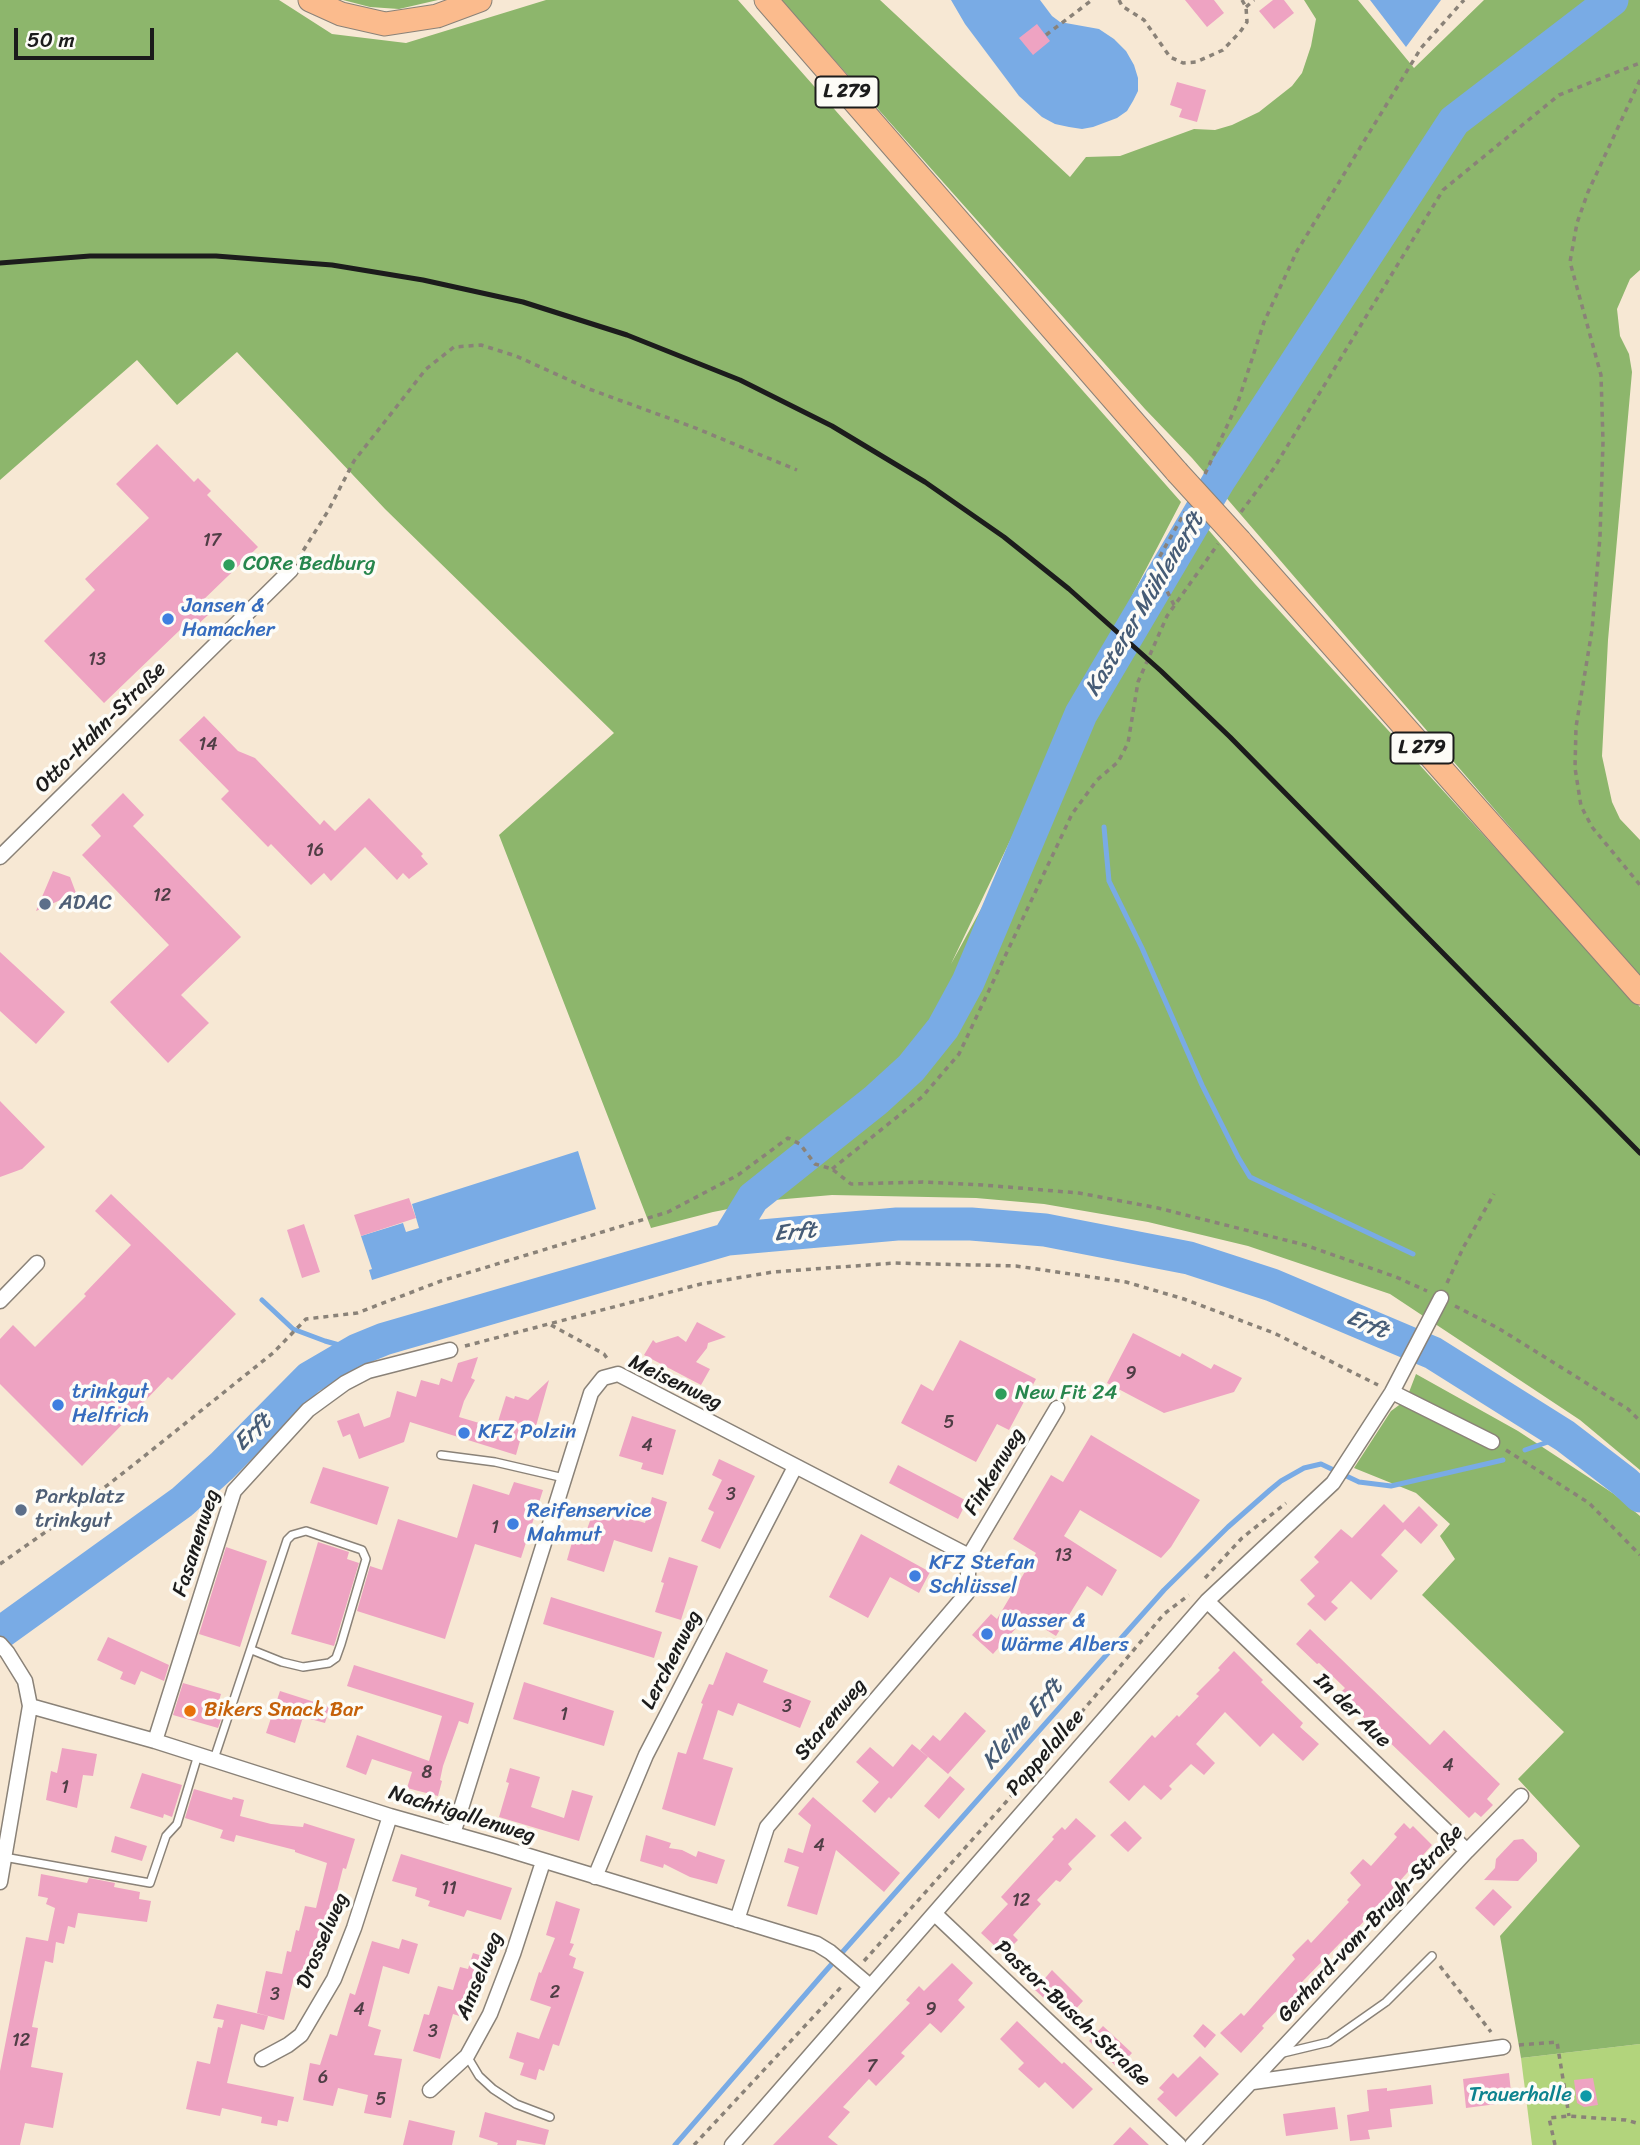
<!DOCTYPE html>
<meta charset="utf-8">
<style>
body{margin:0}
#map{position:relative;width:1640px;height:2145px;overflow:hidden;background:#f7e8d4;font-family:Sriracha,sans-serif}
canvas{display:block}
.scale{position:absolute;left:14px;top:28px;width:140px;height:32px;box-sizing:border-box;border:4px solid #1c1c1c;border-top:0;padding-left:9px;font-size:21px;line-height:24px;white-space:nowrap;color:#1c1c1c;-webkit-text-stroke:5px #fdfcf7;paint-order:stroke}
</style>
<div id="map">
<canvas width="1640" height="2145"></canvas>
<div class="scale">50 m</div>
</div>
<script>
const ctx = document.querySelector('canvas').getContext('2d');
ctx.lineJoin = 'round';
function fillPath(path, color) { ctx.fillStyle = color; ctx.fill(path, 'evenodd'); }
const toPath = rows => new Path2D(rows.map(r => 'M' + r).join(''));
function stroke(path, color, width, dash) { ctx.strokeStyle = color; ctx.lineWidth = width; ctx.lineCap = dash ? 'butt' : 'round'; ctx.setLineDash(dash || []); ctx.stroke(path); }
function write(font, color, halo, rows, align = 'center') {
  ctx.font = font + ' Sriracha,sans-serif'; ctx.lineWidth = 7; ctx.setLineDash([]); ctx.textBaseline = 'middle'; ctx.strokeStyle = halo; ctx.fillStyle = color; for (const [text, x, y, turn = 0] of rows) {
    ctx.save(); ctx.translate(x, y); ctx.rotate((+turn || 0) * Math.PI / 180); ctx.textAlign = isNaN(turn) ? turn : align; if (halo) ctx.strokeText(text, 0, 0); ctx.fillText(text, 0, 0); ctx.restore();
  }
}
fillPath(toPath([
 [1640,2044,1640,2145,1532,2145,1521,2058]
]), '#b2d47c');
fillPath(toPath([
 [0,0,279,0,332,34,406,43,546,0,738,0,1181,502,1075,705,951,964,1087,715,1200,520,1255,584,1640,1007,1640,1470,1580,1420,1390,1294,1248,1246,1148,1222,1044,1204,976,1198,832,1195,774,1200,713,1212,651,1228,499,835,614,733,385,509,237,352,177,405,137,360,0,480],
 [343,0,438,0,399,9,370,7],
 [781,0,880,0,1070,177,1086,157,1120,156,1194,129,1215,130,1232,125,1259,112,1292,86,1302,73,1311,46,1316,19,1304,0,1358,0,1414,68,1484,0,1640,0,1640,270,1630,279,1617,309,1620,336,1629,354,1632,372,1608,640,1602,756,1612,802,1620,819,1640,840,1640,978,1192,458,1145,409],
 [1416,1374,1518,1431,1614,1494,1640,1516,1640,2044,1521,2058,1500,1936,1580,1846,1518,1779,1564,1732,1422,1595,1455,1559,1440,1536,1450,1524,1416,1493,1354,1468,1391,1411,1406,1400]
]), '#8db66c');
fillPath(toPath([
 [951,0,1040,0,1052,16,1060,22,1099,29,1114,39,1126,51,1134,65,1138,78,1138,91,1133,101,1127,111,1117,118,1093,127,1082,129,1069,127,1055,124,1042,117,1019,96,965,24],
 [1370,0,1441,0,1406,47],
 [578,1151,596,1209,372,1280,369,1270,372,1269,361,1236,403,1223,406,1232,419,1228,412,1204]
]), '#79abe5');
stroke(toPath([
 [1104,827,1109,881,1142,948,1202,1085,1238,1157,1250,1177,1413,1254],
 [262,1300,293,1329,325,1341,357,1350],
 [1525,1450,1565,1436],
 [675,2145,823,1974,1164,1590,1228,1527,1270,1490,1281,1481,1304,1468,1321,1464,1359,1482,1391,1486,1503,1460]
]), '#79abe5', 5);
stroke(toPath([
 [728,1239,753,1198,876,1100,911,1068,943,1028,968,982,1081,714,1218,482,1454,121,1612,0],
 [0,1633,182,1502,222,1466,309,1378,357,1350,384,1339,728,1239,897,1224,971,1224,1045,1230,1189,1258,1272,1285,1433,1353,1565,1436,1625,1482,1640,1496]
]), '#79abe5', 33);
fillPath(toPath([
 [1185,0,1214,0,1224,13,1207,27],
 [1273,0,1284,0,1294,13,1274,29,1259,11],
 [1037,24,1050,41,1033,55,1019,38],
 [1177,82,1206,90,1197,122,1179,117,1182,109,1170,105],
 [157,444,194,482,198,478,211,491,207,495,258,547,198,605,208,615,194,628,181,629,104,703,44,641,95,590,85,579,149,518,116,484],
 [204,716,238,751,255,758,320,825,324,820,335,831,369,798,423,854,421,856,428,864,409,879,403,873,397,880,365,847,331,881,324,873,311,885,271,844,268,847,221,799,229,791,179,740],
 [123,793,144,815,133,826,241,937,181,995,209,1023,168,1063,110,1002,169,945,82,855,101,836,91,825],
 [53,871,70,877,76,893,36,911],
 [0,952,65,1012,36,1044,0,1011],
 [0,1101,45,1147,22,1169,0,1177],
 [111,1194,236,1314,172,1380,168,1377,82,1466,0,1384,0,1339,13,1325,35,1347,86,1296,84,1294,131,1245,95,1211],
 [409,1198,416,1218,361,1236,354,1215],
 [304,1224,320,1272,302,1278,287,1230],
 [697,1322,726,1337,708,1343,707,1348,696,1362,710,1369,701,1385,644,1355,653,1340,656,1343,678,1336,686,1342],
 [1133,1333,1180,1357,1182,1353,1211,1369,1214,1364,1242,1378,1234,1392,1164,1413,1107,1383],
 [960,1340,1036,1379,1009,1430,997,1424,976,1462,901,1423,921,1384,933,1391],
 [478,1357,471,1378,475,1380,464,1401,459,1417,496,1428,506,1396,514,1399,515,1396,528,1400,549,1380,536,1426,525,1423,516,1455,410,1422,404,1442,359,1459,350,1434,343,1437,337,1421,359,1413,364,1427,390,1417,397,1391,416,1397,421,1380,439,1385,441,1378,452,1382,458,1363],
 [632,1416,676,1430,663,1475,641,1469,643,1463,619,1456],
 [1091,1435,1200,1500,1171,1547,1161,1558,1080,1510,1064,1536,1117,1570,1102,1596,1087,1586,1056,1636,1026,1617,993,1654,972,1635,991,1614,997,1619,1036,1553,1013,1539,1051,1475,1063,1482],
 [719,1459,755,1476,720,1549,701,1541,714,1512,708,1509,722,1480,712,1475],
 [898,1465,967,1501,958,1519,889,1483],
 [323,1467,389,1487,377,1525,310,1503],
 [514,1482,543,1490,521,1558,475,1544,445,1639,357,1611,370,1566,382,1570,398,1519,457,1538,473,1484,509,1495],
 [652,1497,667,1502,652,1552,614,1540,604,1572,567,1560,576,1528,586,1532,595,1507,645,1523],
 [1384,1504,1403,1523,1419,1506,1438,1525,1421,1544,1405,1529,1381,1555,1398,1571,1371,1600,1351,1581,1331,1602,1338,1608,1325,1621,1307,1604,1315,1596,1300,1580,1319,1562,1314,1557,1341,1529,1352,1538],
 [861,1534,930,1572,919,1593,890,1577,868,1618,829,1597],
 [318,1542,349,1552,347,1559,359,1563,334,1646,291,1634],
 [226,1547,267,1561,240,1647,199,1634],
 [669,1557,698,1566,681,1620,655,1612,664,1583,661,1582],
 [551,1597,662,1632,654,1658,543,1624],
 [1310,1629,1430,1745,1444,1730,1500,1784,1487,1799,1493,1805,1481,1817,1475,1812,1469,1818,1339,1694,1345,1688,1319,1663,1317,1664,1296,1644],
 [108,1637,169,1665,164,1681,141,1671,135,1685,120,1679,123,1672,97,1660],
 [1234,1651,1263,1680,1261,1682,1303,1723,1300,1727,1319,1744,1303,1761,1273,1733,1260,1747,1225,1712,1196,1744,1215,1763,1204,1775,1191,1764,1169,1786,1172,1789,1161,1800,1144,1785,1129,1801,1109,1782,1152,1735,1155,1738,1177,1715,1179,1717,1199,1696,1196,1694,1220,1670,1218,1668],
 [726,1652,768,1670,763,1682,811,1701,800,1728,738,1703,733,1716,718,1710,703,1759,733,1768,715,1826,662,1809,678,1752,686,1754,703,1704,701,1703,709,1684,713,1685],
 [354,1665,474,1703,468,1724,459,1721,443,1766,440,1780,442,1781,438,1796,407,1788,412,1772,372,1759,366,1775,346,1767,357,1735,429,1761,442,1716,347,1686],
 [524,1682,614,1711,604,1746,513,1719],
 [183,1683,221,1694,216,1711,223,1714,218,1728,173,1715],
 [280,1691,330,1707,325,1723,303,1717,295,1743,266,1733],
 [965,1712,986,1731,948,1774,920,1750,933,1735,940,1741],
 [912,1744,928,1757,891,1799,889,1797,875,1813,862,1801,879,1782,856,1762,870,1747,893,1767],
 [62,1748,97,1754,93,1776,83,1775,77,1808,46,1800,51,1771,57,1773],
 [510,1768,540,1777,531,1807,564,1818,572,1790,593,1796,579,1841,499,1817,509,1783,506,1782],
 [142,1773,182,1785,172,1817,164,1814,163,1818,130,1808],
 [950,1776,965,1789,939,1819,924,1806],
 [194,1789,232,1800,233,1797,244,1800,240,1816,271,1824,303,1827,304,1823,355,1839,346,1869,343,1868,327,1930,320,1929,314,1957,311,1956,305,1979,294,1977,284,2020,257,2013,266,1971,282,1974,287,1951,291,1952,296,1930,299,1931,305,1906,316,1908,327,1863,295,1852,295,1850,236,1835,234,1842,220,1838,223,1830,185,1818],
 [813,1797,900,1873,884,1892,836,1850,817,1915,787,1906,799,1867,784,1862,788,1848,803,1853,811,1825,798,1814],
 [1076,1818,1096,1836,1068,1864,1072,1869,1060,1882,1056,1880,1037,1900,1041,1904,1013,1935,1018,1940,1007,1951,1001,1946,998,1949,981,1933,1008,1904,1001,1897,1054,1839,1052,1837,1062,1827,1065,1830],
 [1125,1821,1142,1838,1128,1852,1110,1835],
 [1404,1823,1410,1829,1413,1826,1432,1845,1347,1940,1345,1938,1299,1985,1302,1988,1287,2004,1285,2002,1262,2026,1264,2028,1241,2053,1220,2033,1241,2013,1244,2016,1295,1959,1292,1955,1308,1939,1311,1943,1349,1902,1347,1900,1361,1885,1350,1873,1363,1859,1371,1866,1397,1837,1394,1834],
 [646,1835,671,1843,669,1848,682,1850,696,1857,698,1851,725,1860,717,1884,690,1877,664,1864,663,1868,640,1861],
 [115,1836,147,1846,142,1861,111,1852],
 [1523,1839,1537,1853,1537,1861,1518,1881,1484,1880,1495,1868,1496,1859,1514,1840],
 [401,1854,512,1888,501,1920,467,1910,464,1917,428,1906,430,1901,415,1896,417,1888,392,1881],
 [41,1874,87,1883,89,1878,115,1883,114,1887,140,1892,139,1899,151,1901,147,1922,78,1913,75,1928,68,1926,64,1944,56,1942,53,1963,45,1961,32,2027,38,2028,31,2067,63,2073,53,2128,25,2123,20,2145,0,2145,0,2071,26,1937,48,1941,55,1908,46,1904,48,1898,38,1896],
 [1493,1889,1512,1907,1494,1926,1475,1908],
 [556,1901,580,1909,570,1943,574,1944,569,1955,576,1958,573,1968,584,1972,559,2046,553,2044,544,2071,539,2069,536,2080,520,2075,524,2063,509,2058,517,2032,539,2039,551,2007,530,2000,539,1972,541,1973,555,1938,546,1935],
 [402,1939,418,1944,409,1974,383,1966,368,2026,381,2030,374,2055,402,2059,391,2118,364,2113,368,2095,338,2088,333,2106,303,2100,310,2063,320,2065,330,2034,337,2036,350,1993,355,1995,372,1941,399,1949],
 [473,1953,489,1958,469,2019,453,2014,440,2059,413,2051,424,2014,429,2015,438,1986,453,1990,460,1967,468,1969],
 [952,1963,973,1983,958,2000,965,2007,941,2033,930,2023,901,2053,905,2056,876,2086,869,2079,843,2107,850,2112,828,2137,838,2145,773,2145,910,2003,906,2000,919,1986,924,1991],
 [1052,1970,1083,2001,1073,2012,1064,2005,1058,2011,1035,1990],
 [217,2004,268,2016,264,2030,241,2024,227,2083,294,2097,288,2122,278,2120,277,2126,261,2123,262,2117,222,2108,220,2116,186,2109,197,2061,210,2064,218,2027,222,2028,224,2020,213,2018],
 [1017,2021,1062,2064,1064,2062,1093,2089,1073,2109,1045,2082,1039,2088,1018,2069,1024,2063,1000,2039],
 [1203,2024,1216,2035,1205,2048,1193,2036],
 [1103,2026,1132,2053,1118,2068,1089,2041],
 [1200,2056,1219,2074,1176,2117,1157,2099,1164,2092,1159,2088,1173,2073,1178,2078],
 [1509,2073,1512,2102,1466,2108,1463,2079],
 [1593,2078,1598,2105,1584,2107,1577,2103,1574,2080],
 [1431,2085,1433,2104,1390,2109,1392,2127,1368,2130,1370,2139,1350,2141,1347,2115,1369,2111,1367,2090,1387,2088,1387,2091],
 [1335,2107,1338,2129,1286,2136,1283,2114],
 [485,2112,549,2130,545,2145,517,2140,516,2145,497,2145,498,2143,479,2137],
 [409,2120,455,2131,452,2145,403,2145],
 [1130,2127,1149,2145,1113,2145]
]), '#eea3c2');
const lane = toPath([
 [441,1455,495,1462,564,1478],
 [214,1759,287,1540,292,1535,306,1531,362,1550,366,1559,341,1644,336,1658,329,1663,303,1667,282,1662,252,1650],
 [4,1857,150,1883,166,1836,177,1824,198,1755],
 [1279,2054,1329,2042,1386,2002,1432,1956],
 [467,2056,479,2076,493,2089,516,2104,550,2117]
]);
const street = toPath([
 [0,857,291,570],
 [0,1301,37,1263],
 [1392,1392,1492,1442],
 [1207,1601,1467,1851],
 [0,1644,7,1652,25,1681,30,1706,0,1882],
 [30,1706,155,1741,390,1816,496,1846,817,1944,830,1952,870,1986],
 [155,1741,234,1491,308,1410,345,1383,368,1371,450,1350],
 [453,1834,591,1393,603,1378,618,1374,969,1556],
 [595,1877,646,1755,795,1467],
 [935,1914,1179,2145],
 [737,1920,767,1827,967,1593,969,1556,1057,1408],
 [262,2059,288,2045,301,2035,334,1979,354,1928,390,1816],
 [1253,2082,1503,2047],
 [430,2090,467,2056,490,2014,513,1954,543,1862],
 [732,2145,1207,1601,1333,1483,1392,1392,1441,1298],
 [1192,2145,1467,1851,1521,1796]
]);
const primary = toPath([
 [310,0,341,14,385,24,437,16,480,0],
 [766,0,1177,472],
 [1240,541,1640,993]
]);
stroke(lane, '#8a8278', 10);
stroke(street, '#8a8278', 17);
stroke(primary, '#8a8278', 25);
stroke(toPath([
 [1119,0,1122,6,1144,20,1170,57,1183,63,1196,62,1223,50,1240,32,1247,22,1246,7,1242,0],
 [1246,7,1254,0],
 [1046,35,1092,0],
 [1640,80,1588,192,1577,223,1570,262,1601,375,1603,442,1600,537,1592,630,1576,727,1575,768,1581,806,1592,827,1640,885],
 [1205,474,1238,402,1264,322,1297,251,1421,48,1464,0],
 [1241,512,1274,468,1443,190,1559,95,1640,63],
 [298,559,328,511,354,461,426,369,454,347,481,345,516,356,589,389,693,427,797,470],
 [1174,605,1167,591,1154,584,1152,570,1185,512],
 [832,1169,922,1097,959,1054,1072,814,1097,780,1118,762,1128,743,1138,682,1167,616,1218,544],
 [1447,1283,1463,1248,1494,1194],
 [1455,1306,1498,1328,1628,1409,1640,1421],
 [551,1325,604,1354,609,1361],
 [465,1346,701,1284,773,1272,895,1263,1016,1266,1126,1282,1184,1299,1274,1333,1378,1385],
 [1506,1450,1589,1503,1640,1555],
 [0,1564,67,1517,137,1462,273,1353,306,1319,357,1313,441,1281,668,1212,738,1175,788,1138,800,1144,815,1164,832,1169,851,1184,923,1182,983,1185,1079,1193,1158,1208,1305,1245,1396,1277,1427,1291],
 [1205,1578,1242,1538,1286,1503],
 [864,1961,1006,1802,1164,1614,1189,1595],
 [1440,1966,1491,2032],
 [1519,2045,1557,2042,1569,2116],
 [694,2145,843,1985],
 [1555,2145,1549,2118,1569,2116,1595,2118,1626,2120,1640,2124]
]), '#8a8278', 3.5, [5, 5]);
stroke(lane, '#fff', 7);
stroke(street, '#fff', 14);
stroke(primary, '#fbbb8d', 23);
stroke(toPath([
 [0,263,90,256,216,256,332,265,423,280,523,302,627,335,740,380,832,426,925,482,1004,537,1069,589,1161,671,1230,737,1640,1153]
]), '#1c1c1c', 5);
const primaryBridge = toPath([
 [1177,472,1240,541]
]);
stroke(primaryBridge, '#8a8278', 25, []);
stroke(primaryBridge, '#fbbb8d', 23);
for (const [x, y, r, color] of [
 [229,565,7,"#2e9e5b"],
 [168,619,7,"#3f7fe0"],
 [45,904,7,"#5c6f8a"],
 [1001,1394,7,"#2e9e5b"],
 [58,1405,7,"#3f7fe0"],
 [464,1433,7,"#3f7fe0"],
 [21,1510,7,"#5c6f8a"],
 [513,1524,7,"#3f7fe0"],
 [915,1576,7,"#3f7fe0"],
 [987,1634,7,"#3f7fe0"],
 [190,1711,7,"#e8710a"],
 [1586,2096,7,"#0f9aa8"]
]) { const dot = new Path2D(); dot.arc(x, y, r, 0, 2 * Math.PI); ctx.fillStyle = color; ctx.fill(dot); stroke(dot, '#fdfcf7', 2.5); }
write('18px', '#503e46', null, [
 ["17",212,541],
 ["13",97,660],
 ["14",208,745],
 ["16",315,851],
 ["12",162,896],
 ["9",1131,1374],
 ["5",949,1423],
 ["4",647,1446],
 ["3",731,1495],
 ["1",495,1528],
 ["13",1063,1556],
 ["3",787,1707],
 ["1",564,1715],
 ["4",1448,1766],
 ["8",427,1773],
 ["1",65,1788],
 ["4",819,1846],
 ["11",449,1889],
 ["12",1021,1901],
 ["2",555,1993],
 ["3",275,1995],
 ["4",359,2010],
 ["9",931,2010],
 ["3",433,2032],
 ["12",21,2041],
 ["7",872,2067],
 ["6",323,2078],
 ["5",381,2100]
]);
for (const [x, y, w] of [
 [847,92,63],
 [1422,748,63]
]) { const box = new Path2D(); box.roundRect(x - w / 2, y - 15.5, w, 31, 5); ctx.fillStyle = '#fdfcf7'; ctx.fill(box); stroke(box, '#1c1c1c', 2); }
write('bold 19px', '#1c1c1c', null, [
 ["L 279",847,92],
 ["L 279",1422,748]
]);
write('21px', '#27864d', '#fdfcf7', [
 ["CORe Bedburg",243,565],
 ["New Fit 24",1015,1394]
], 'left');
write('21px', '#366cbe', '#fdfcf7', [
 ["Jansen &",182,607],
 ["Hamacher",182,631],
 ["trinkgut",72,1393],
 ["Helfrich",72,1417],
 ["KFZ Polzin",478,1433],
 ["Reifenservice",527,1512],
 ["Mahmut",527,1536],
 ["KFZ Stefan",929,1564],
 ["Schlüssel",929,1588],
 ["Wasser &",1001,1622],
 ["Wärme Albers",1001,1646]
], 'left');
write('21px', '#1c1c1c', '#fdfcf7', [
 ["Otto-Hahn-Straße",101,728,-45],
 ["Meisenweg",675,1383,26],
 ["Finkenweg",995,1472,-59],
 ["Fasanenweg",197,1543,-72],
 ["Lerchenweg",672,1660,-63],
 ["In der Aue",1352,1711,44],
 ["Starenweg",831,1720,-50],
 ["Pappelallee",1046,1753,-49],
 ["Nachtigallenweg",462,1815,17],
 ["Gerhard-vom-Brugh-Straße",1371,1924,-47],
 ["Drosselweg",323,1941,-67],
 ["Amselweg",480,1976,-68],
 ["Pastor-Busch-Straße",1072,2014,43]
]);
write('21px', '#4e5e75', '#fdfcf7', [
 ["ADAC",59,904],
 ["Parkplatz",35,1498],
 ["trinkgut",35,1522]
], 'left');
write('21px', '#c56008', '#fdfcf7', [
 ["Bikers Snack Bar",204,1711]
], 'left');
write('21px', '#0d838f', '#fdfcf7', [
 ["Trauerhalle",1572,2096]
], 'right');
write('italic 23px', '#465c76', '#fdfcf7', [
 ["Kasterer Mühlenerft",1145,605,-59],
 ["Erft",795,1233,-5],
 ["Erft",1367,1325,23],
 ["Erft",253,1433,-44],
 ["Kleine Erft",1023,1725,-49]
]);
</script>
